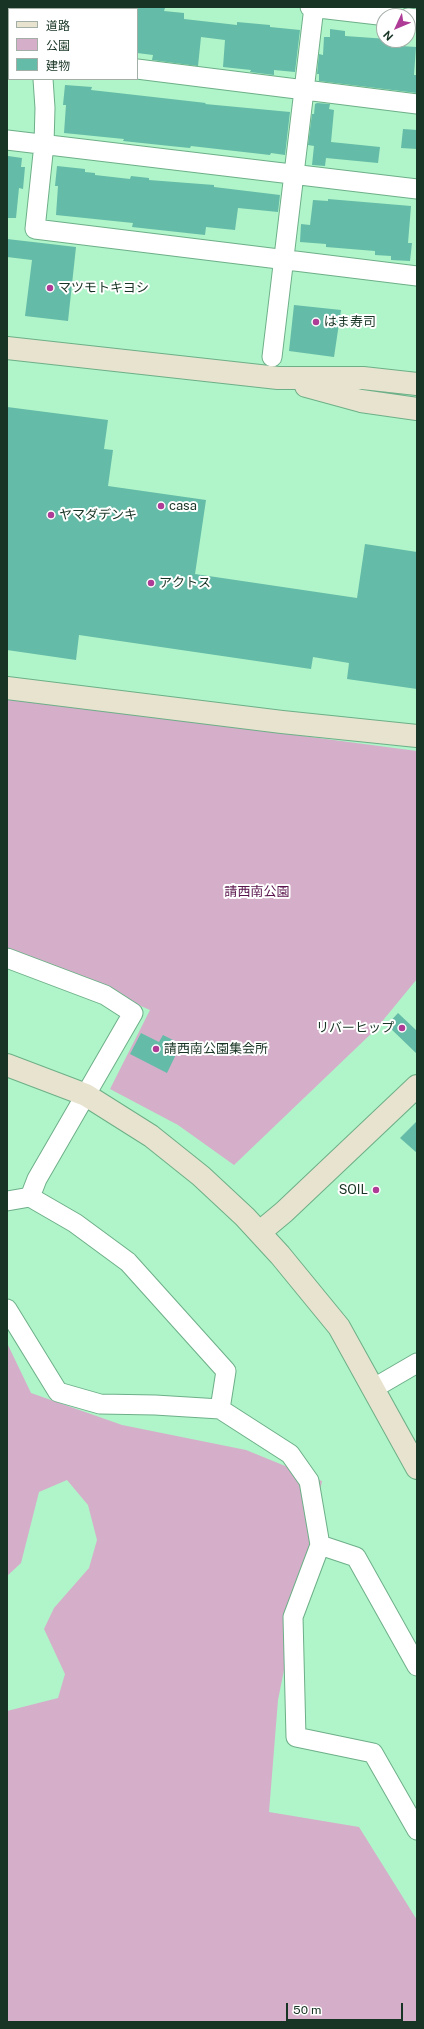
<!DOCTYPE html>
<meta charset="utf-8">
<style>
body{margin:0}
#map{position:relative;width:424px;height:2029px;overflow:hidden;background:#b0f4c9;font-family:"Public Sans","Noto Sans JP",sans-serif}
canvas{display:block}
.frame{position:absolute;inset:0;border:8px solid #183424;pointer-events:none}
.legend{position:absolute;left:8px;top:8px;width:130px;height:72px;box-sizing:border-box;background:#fff;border:1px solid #a3aea7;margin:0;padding:5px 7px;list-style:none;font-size:12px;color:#183424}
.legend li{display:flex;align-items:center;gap:8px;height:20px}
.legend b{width:20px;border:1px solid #a3aea7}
.north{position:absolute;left:376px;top:8px;width:40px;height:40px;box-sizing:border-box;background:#fff;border:1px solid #a3aea7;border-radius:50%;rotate:226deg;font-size:11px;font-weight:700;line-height:16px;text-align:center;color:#183424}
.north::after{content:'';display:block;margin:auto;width:14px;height:18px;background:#ae3c96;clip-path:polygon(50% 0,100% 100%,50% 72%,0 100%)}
.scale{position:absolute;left:286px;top:2003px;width:117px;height:18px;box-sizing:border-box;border:2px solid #183424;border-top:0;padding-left:5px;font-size:12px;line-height:14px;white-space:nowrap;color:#183424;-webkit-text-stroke:3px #fff;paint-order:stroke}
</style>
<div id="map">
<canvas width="424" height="2029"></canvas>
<div class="frame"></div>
<ul class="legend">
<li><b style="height:5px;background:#e8e3cf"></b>道路</li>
<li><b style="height:11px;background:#d5aec9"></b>公園</li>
<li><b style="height:11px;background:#64bba7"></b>建物</li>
</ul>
<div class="north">N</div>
<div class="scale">50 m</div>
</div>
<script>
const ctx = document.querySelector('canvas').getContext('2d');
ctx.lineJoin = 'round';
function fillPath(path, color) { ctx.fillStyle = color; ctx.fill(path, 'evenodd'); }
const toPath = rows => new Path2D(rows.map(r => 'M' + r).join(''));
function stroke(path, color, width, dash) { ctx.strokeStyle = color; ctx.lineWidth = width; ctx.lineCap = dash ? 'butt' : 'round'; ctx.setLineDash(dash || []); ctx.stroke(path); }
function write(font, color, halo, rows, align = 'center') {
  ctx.font = font + ' "Public Sans","Noto Sans JP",sans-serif'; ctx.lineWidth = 4; ctx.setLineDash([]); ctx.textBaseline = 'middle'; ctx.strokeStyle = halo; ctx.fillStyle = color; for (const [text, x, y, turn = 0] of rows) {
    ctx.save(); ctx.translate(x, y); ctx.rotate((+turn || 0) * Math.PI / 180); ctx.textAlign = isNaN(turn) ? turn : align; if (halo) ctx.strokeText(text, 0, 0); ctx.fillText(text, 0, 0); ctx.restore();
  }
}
fillPath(toPath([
 [45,7,130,7,130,9,45,9],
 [7,697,417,751,417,979,375,1030,234,1165,178,1125,110,1089,150,1010,70,975,7,951],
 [7,1343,31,1393,122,1425,246,1450,322,1481,278,1700,269,1812,359,1827,417,1920,417,2022,7,2022,7,1711,58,1698,65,1674,44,1629,54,1608,89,1568,97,1540,88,1505,67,1480,39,1492,21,1563,7,1576]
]), '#d5aec9');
fillPath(toPath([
 [137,7,165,8,164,11,184,13,184,19,237,25,237,22,270,25,270,27,300,30,295,72,274,70,274,75,250,72,251,70,223,67,225,40,201,37,198,66,152,60,153,55,137,53],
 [330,29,345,31,345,36,402,40,401,46,416,47,414,75,417,75,417,93,319,81,319,74,317,74,319,54,323,55,324,37,330,37],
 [65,85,92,87,91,90,118,93,206,103,205,104,290,112,285,155,271,153,270,155,191,146,190,148,170,146,123,141,124,139,64,133,66,105,63,105],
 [317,103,330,104,329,109,334,110,331,142,380,147,378,163,326,158,325,166,312,165,314,146,308,145,312,114,314,114,315,104],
 [403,129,417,130,417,149,401,148],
 [8,156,22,158,21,167,25,167,23,189,19,188,16,218,7,218],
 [57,166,85,169,85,172,95,173,95,175,130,179,131,176,149,178,149,180,214,185,214,187,280,195,278,212,238,208,235,230,206,227,205,235,132,227,133,223,56,215,58,186,55,186],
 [328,199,411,206,408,243,412,243,410,261,391,260,391,256,375,255,375,251,326,247,326,244,300,242,301,224,310,225,313,200,328,201],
 [7,239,76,247,68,321,25,316,32,260,7,257],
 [294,305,341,310,334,357,289,351],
 [7,407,108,420,104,449,113,450,108,486,206,500,195,574,357,598,365,544,417,552,417,689,347,679,349,663,313,657,311,669,79,635,76,660,7,650],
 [398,1013,417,1031,417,1054,387,1025],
 [141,1033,159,1042,163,1035,181,1044,167,1073,130,1054],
 [417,1121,417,1153,400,1138]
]), '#64bba7');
const street = toPath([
 [32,7,33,9],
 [310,7,387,16],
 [408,18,417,19],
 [137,69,417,104],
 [43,79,45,108,44,144,35,229,417,276],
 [7,140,417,189],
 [272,357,314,7],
 [7,958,105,995,133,1013,37,1179,30,1197],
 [7,1201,30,1197,75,1223,128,1262,226,1371,220,1409],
 [7,1309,58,1392,100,1404,155,1405,220,1409,290,1454,309,1481,320,1545,293,1617,296,1737,373,1753,417,1830],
 [374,1388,417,1363],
 [320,1545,356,1557,417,1666]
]);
const secondary = toPath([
 [7,348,278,378,363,378,417,384],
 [306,386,361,401,417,409],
 [7,688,282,722,417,736],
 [7,1065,86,1095,151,1136,201,1176,245,1217,280,1255,339,1327,417,1468],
 [260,1232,284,1212,417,1086]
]);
stroke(street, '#6daf88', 21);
stroke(secondary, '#6daf88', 24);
stroke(street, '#fff', 19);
stroke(secondary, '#e8e3cf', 22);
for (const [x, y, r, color] of [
 [50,288,4,"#ae3c96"],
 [316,322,4,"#ae3c96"],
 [161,506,4,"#ae3c96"],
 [51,515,4,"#ae3c96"],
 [151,583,4,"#ae3c96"],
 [402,1028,4,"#ae3c96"],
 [156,1049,4,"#ae3c96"],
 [376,1190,4,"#ae3c96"]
]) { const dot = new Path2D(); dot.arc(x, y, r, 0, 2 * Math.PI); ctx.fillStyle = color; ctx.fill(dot); stroke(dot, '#fff', 1.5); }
write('13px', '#183424', '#fff', [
 ["マツモトキヨシ",58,288],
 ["はま寿司",324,322],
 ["casa",169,506],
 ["ヤマダデンキ",59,515],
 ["アクトス",159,583],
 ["リバーヒップ",394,1028,"right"],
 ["請西南公園集会所",164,1049],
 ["SOIL",368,1190,"right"]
], 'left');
write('13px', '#58124b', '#fff', [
 ["請西南公園",257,892]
]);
</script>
